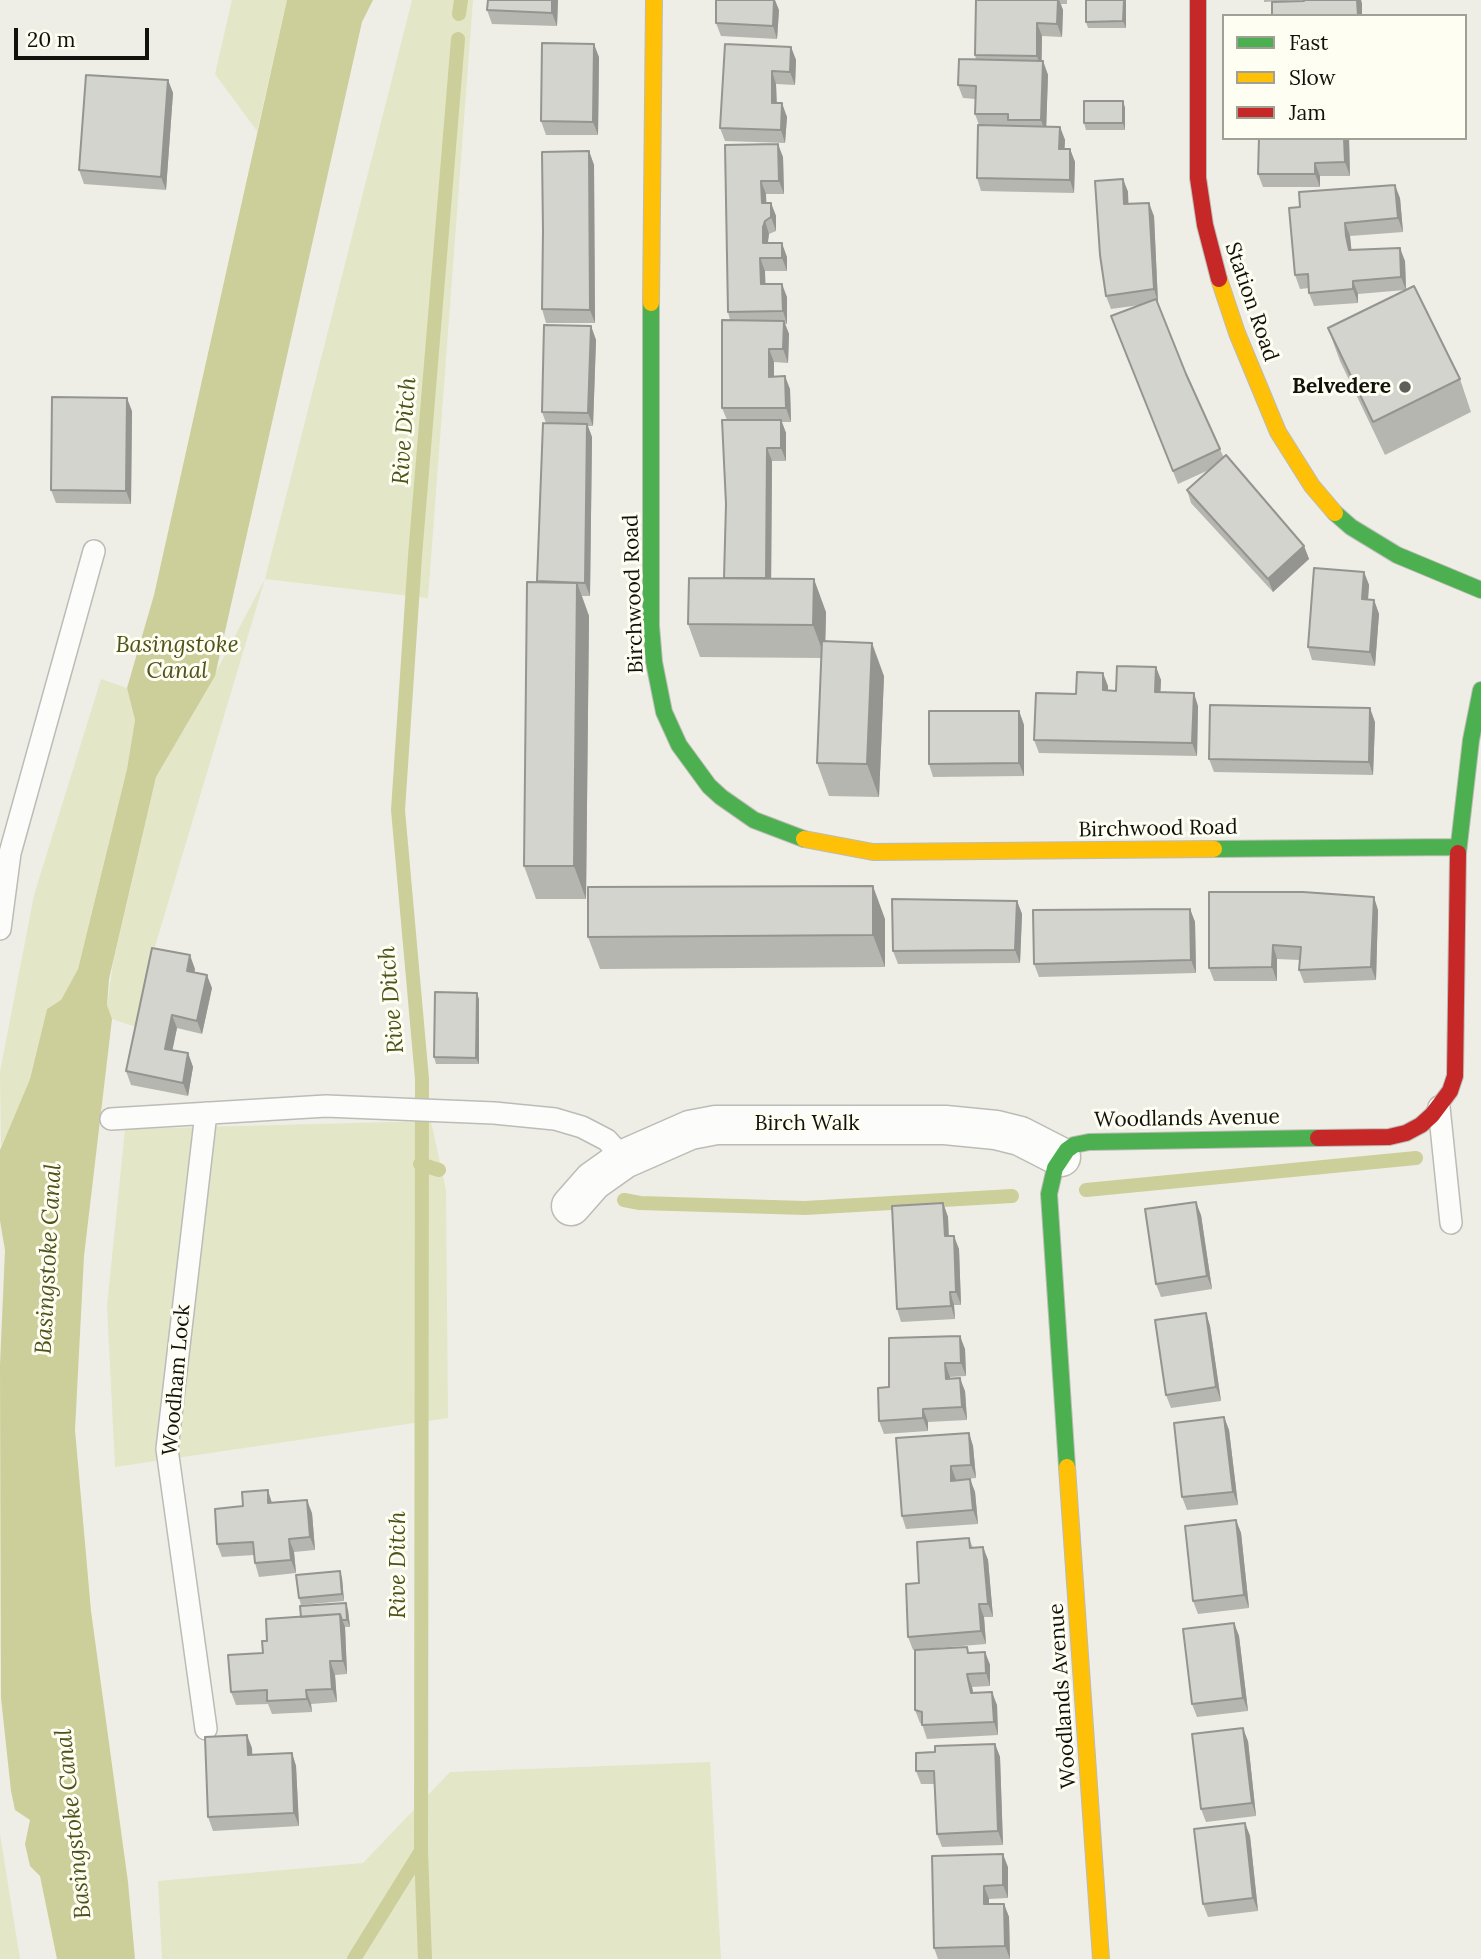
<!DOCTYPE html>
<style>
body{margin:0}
#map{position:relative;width:1481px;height:1959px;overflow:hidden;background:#eeeee6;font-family:Lora,serif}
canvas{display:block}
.legend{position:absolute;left:1222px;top:14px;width:245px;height:126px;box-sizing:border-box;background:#fefff2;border:2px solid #a0a096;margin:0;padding:9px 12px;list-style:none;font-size:21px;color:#12120d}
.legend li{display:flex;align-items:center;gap:14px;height:35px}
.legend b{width:35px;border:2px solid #a0a096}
.scale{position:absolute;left:14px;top:28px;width:135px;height:32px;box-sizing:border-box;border:4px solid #12120d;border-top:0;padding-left:9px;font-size:21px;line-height:24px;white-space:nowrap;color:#12120d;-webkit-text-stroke:5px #fefff2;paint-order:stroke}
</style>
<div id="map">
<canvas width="1481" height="1959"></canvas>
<ul class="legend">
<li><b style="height:9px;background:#4caf50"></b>Fast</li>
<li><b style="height:9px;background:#ffc107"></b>Slow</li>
<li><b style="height:9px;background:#c62828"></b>Jam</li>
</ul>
<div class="scale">20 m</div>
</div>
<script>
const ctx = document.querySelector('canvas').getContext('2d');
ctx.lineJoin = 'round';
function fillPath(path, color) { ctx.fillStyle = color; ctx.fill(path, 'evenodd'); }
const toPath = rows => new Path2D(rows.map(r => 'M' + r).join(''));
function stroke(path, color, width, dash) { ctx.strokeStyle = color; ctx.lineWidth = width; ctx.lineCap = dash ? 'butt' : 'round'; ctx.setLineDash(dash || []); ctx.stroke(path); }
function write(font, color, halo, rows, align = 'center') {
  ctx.font = font + ' Lora,serif'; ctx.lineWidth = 6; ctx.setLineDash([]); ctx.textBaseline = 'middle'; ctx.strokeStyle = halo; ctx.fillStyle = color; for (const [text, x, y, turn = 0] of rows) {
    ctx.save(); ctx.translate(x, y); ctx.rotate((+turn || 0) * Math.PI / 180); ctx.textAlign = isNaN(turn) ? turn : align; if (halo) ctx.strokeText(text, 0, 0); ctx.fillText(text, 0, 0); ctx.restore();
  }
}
fillPath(toPath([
 [232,0,287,0,257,131,215,74],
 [412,0,473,0,428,598,265,579,153,953,139,1028,112,1019,107,1006,113,963,156,777,208,687,265,579],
 [101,679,127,688,135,720,127,769,78,969,61,1000,47,1009,30,1079,1,1147,0,1072,34,895],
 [431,1121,446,1190,448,1418,115,1467,107,1306,125,1129],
 [710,1762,721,1959,162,1959,158,1881,363,1863,450,1772],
 [0,1834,20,1959,0,1959]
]), '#e4e6c8');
fillPath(toPath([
 [287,0,373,0,362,22,215,676,156,777,109,979,107,1005,112,1019,84,1256,75,1430,91,1611,128,1882,135,1959,57,1959,40,1876,30,1866,25,1844,30,1820,15,1810,11,1791,1,1698,0,1365,5,1250,0,1221,0,1150,30,1079,47,1009,61,1000,78,969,127,769,135,720,127,688,154,595]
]), '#cccf99');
stroke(toPath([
 [459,14,461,0],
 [420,1164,439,1170],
 [1086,1190,1416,1158],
 [624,1200,640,1203,805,1208,1012,1196],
 [354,1959,421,1851],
 [425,1959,421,1851,422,1079,398,810,415,556,458,39]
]), '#cccf99', 14);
const lane = toPath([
 [0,929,10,853,94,551],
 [1439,1107,1451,1223],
 [206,1113,167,1449,206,1729],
 [111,1119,326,1106,494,1113,555,1119,582,1127,607,1140,624,1159]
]);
const street = toPath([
 [571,1206,593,1181,624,1159,690,1130,716,1125,945,1125,996,1130,1020,1136,1061,1157]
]);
const fast = toPath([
 [651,303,651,626,654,662,664,712,679,745,709,786,721,797,754,820,804,839],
 [1335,513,1351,527,1397,555,1481,590],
 [1214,849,1458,847],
 [1458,853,1471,740,1481,690],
 [1067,1467,1049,1194,1055,1168,1067,1150,1074,1145,1089,1142,1318,1138]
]);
const slow = toPath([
 [1219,279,1237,333,1278,432,1312,486,1335,513],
 [651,303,654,0],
 [804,839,873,852,1214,849],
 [1067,1467,1101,1959]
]);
const jam = toPath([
 [1198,0,1198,178,1205,225,1219,279],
 [1318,1138,1389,1137,1406,1133,1421,1125,1432,1115,1450,1091,1455,1076,1458,853]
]);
stroke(lane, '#bcbcb7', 24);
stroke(street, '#bcbcb7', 41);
stroke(fast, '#bcbcb7', 18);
stroke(slow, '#bcbcb7', 18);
stroke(jam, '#bcbcb7', 18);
stroke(lane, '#fcfcfb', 21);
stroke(street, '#fcfcfb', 38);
stroke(fast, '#4caf50', 16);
stroke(slow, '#ffc107', 16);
stroke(jam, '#c62828', 16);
fillPath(toPath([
 [488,0,558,0,557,26,492,24,487,10],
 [976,0,1067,0,1067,4,1061,4,1063,10,1062,37,1042,36,1042,61,1043,61,1048,75,1046,127,1060,127,1065,140,1064,149,1070,149,1075,162,1074,193,981,191,977,178,979,125,975,114,976,99,963,98,958,85,976,60,975,55],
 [1126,0,1126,28,1088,28,1086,22],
 [1264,0,1361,0,1362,4,1362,16,1272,16,1304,1,1304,0,1264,2],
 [779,10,777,39,721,36,716,23],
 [791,47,796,60,795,85,776,84,777,103,787,117,785,143,725,141,720,128],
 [599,57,598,135,546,135,541,121],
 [168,80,173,93,166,190,84,184,79,170],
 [1123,101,1125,108,1125,130,1086,130,1084,123],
 [1349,138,1350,176,1320,176,1320,187,1263,187,1258,174],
 [725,145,783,157,784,194,766,194,766,203,771,203,776,216,776,231,769,234,768,243,787,257,787,271,765,271,765,284,787,297,787,324,785,324,789,334,788,363,774,362,774,377,790,389,791,422,782,422,786,433,786,461,772,461,771,578,826,612,825,641,884,676,879,797,829,796,817,763,821,658,700,657,688,624,724,578,727,420,722,408,730,320,728,312],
 [589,151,594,165,595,323,546,323,542,309],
 [1123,179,1128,192,1128,204,1154,216,1158,303,1186,374,1224,458,1304,546,1309,559,1273,592,1191,503,1187,490,1211,469,1178,484,1116,329,1140,305,1111,309,1106,296],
 [1400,198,1403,232,1350,236,1351,250,1405,261,1406,289,1460,379,1471,412,1385,455,1340,361,1328,328,1405,290,1358,294,1358,303,1314,306,1309,293,1309,288,1300,289,1295,275,1289,208],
 [591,326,596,340,593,426,588,426,592,437,590,596,582,596,589,616,586,899,536,899,524,866,537,581,546,423,542,412],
 [132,411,131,504,56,503,51,490],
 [1364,572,1369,585,1368,600,1374,600,1379,614,1375,666,1312,660,1308,647],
 [1156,667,1161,680,1160,692,1198,706,1197,756,1039,753,1034,740,1076,694,1108,686,1108,690,1116,691],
 [1019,711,1024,725,1024,776,933,777,929,764],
 [1375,722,1373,775,1214,772,1209,759],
 [1209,892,1378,910,1376,980,1304,983,1299,970,1300,960,1277,959,1277,981,1214,981,1209,968],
 [1017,901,1022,914,1020,963,898,964,893,951],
 [1190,909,1195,922,1196,973,1039,977,1034,964],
 [885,919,885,967,600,969,588,937],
 [195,969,194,972,212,988,202,1034,177,1028,172,1050,188,1053,193,1067,188,1096,131,1085,126,1071],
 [479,999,479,1064,436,1064,434,1057],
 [943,1203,948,1217,949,1236,959,1249,961,1305,954,1305,955,1319,901,1322,897,1309],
 [1201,1215,1212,1289,1161,1297,1156,1284],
 [1206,1313,1210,1326,1221,1401,1171,1408,1166,1395],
 [965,1349,966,1376,950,1377,950,1379,965,1391,967,1420,928,1422,928,1431,884,1434,879,1421,889,1387],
 [1224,1417,1229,1430,1238,1505,1187,1510,1182,1497],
 [969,1433,973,1446,976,1478,956,1480,956,1481,970,1479,975,1492,978,1524,906,1529,902,1516],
 [272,1502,312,1513,315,1550,294,1552,296,1573,259,1577,255,1563,254,1555,222,1557,217,1544],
 [1236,1520,1241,1533,1249,1608,1198,1614,1193,1601],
 [969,1538,973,1548,983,1547,988,1560,993,1617,984,1617,986,1644,913,1650,908,1637,919,1583],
 [342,1578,344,1601,301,1605,299,1598],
 [348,1610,350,1627,345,1627,347,1674,335,1675,337,1702,311,1704,312,1712,272,1714,268,1704,236,1705,231,1692,263,1653,267,1641,301,1617],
 [1234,1623,1239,1636,1248,1711,1197,1717,1192,1704],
 [985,1652,990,1665,990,1686,972,1687,973,1692,997,1705,998,1735,927,1739,922,1724,920,1723,915,1710,969,1653],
 [1248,1741,1256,1816,1206,1822,1201,1809],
 [995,1744,1000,1757,1003,1845,942,1847,937,1834,935,1784,921,1784,916,1771,935,1752],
 [252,1748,252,1755,292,1753,296,1766,299,1826,213,1831,208,1817],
 [1245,1823,1250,1836,1258,1911,1208,1917,1203,1904],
 [932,1856,1008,1867,1008,1898,989,1899,989,1904,1004,1904,1009,1917,1010,1959,938,1959,934,1948]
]), '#b6b6b1');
fillPath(toPath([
 [552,0,558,0,557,26,552,13],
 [774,0,775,0,779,10,777,39,773,26],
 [1058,0,1059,0,1063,10,1062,37,1057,24],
 [1124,0,1126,0,1126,28,1123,21],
 [1357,0,1361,0,1362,4,1362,16,1358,16],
 [1037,23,1042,36,1041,69,1037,56],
 [594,44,599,57,598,135,593,122],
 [791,47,796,60,795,85,790,72],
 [1043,61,1048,75,1046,134,1041,120],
 [772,71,776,84,777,117,772,103],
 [168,80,173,93,166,190,161,177],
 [1123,101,1125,108,1125,130,1123,123],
 [782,103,787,117,785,143,781,130],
 [1060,127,1065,140,1064,162,1059,149],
 [1344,138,1349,138,1350,176,1345,162],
 [778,144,783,157,784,194,779,181],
 [1070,149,1075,162,1074,193,1070,180],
 [589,151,594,165,595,323,590,310],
 [1315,163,1320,176,1320,187,1315,174],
 [1123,179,1128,192,1129,218,1124,204],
 [761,181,766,194,767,216,762,203],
 [1395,185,1400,198,1403,232,1398,218],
 [771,203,776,216,776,231,771,217],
 [1149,203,1154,216,1158,303,1154,289],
 [765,221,769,234,768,240,768,256,763,243,763,227],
 [1345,223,1350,236,1353,264,1349,250],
 [782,243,787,257,787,271,782,258],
 [1400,248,1405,261,1406,290,1401,277],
 [760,258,765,271,766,297,761,284],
 [1353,281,1358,294,1358,303,1353,289],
 [782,284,787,297,787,324,783,311],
 [784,321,789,334,788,363,783,349],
 [591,326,596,340,593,426,588,413],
 [769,349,774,362,774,390,769,377],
 [785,376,790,389,791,422,786,408],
 [127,398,132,411,131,504,126,491],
 [781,420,786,433,786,461,781,448],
 [587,424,592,437,590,596,585,583],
 [767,448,772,461,771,599,766,586],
 [1304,546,1309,559,1273,592,1268,579],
 [1364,572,1369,585,1367,612,1362,599],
 [814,579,826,612,825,658,813,625],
 [577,583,589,616,586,899,574,866],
 [1374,600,1379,614,1375,666,1370,652],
 [872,643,884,676,879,797,867,764],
 [1156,667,1161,680,1160,705,1155,692],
 [1103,673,1108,686,1108,704,1103,690],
 [1194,693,1198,706,1197,756,1192,743],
 [1370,708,1375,722,1373,775,1369,762],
 [1019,711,1024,725,1024,776,1019,763],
 [873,886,885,919,885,967,873,935],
 [1374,897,1378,910,1376,980,1371,967],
 [1017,901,1022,914,1020,963,1015,950],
 [1190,909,1195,922,1196,973,1191,960],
 [1273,945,1277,959,1277,981,1272,967],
 [190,955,195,969,192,984,187,971],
 [207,975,212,988,202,1034,197,1021],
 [477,993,479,999,479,1064,476,1058],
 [172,1015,177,1028,170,1062,165,1049],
 [188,1053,193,1067,188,1096,183,1083],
 [1196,1202,1201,1215,1212,1289,1207,1276],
 [943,1203,948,1217,949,1249,945,1236],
 [954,1236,959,1249,961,1305,956,1292],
 [950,1292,954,1305,955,1319,951,1306],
 [1206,1313,1210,1326,1221,1401,1216,1387],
 [960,1336,965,1349,966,1376,961,1363],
 [945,1363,950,1377,951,1392,946,1379],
 [960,1378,965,1391,967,1420,962,1407],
 [923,1409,928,1422,928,1431,923,1418],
 [1224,1417,1229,1430,1238,1505,1233,1492],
 [969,1433,973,1446,976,1478,971,1465],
 [951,1466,956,1480,956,1494,951,1481],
 [970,1479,975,1492,978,1524,973,1510],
 [268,1490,272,1503,268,1503],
 [307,1500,312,1513,315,1550,310,1537],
 [1236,1520,1241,1533,1249,1608,1244,1595],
 [289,1539,294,1552,296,1573,291,1560],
 [983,1547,988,1560,993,1617,988,1604],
 [340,1571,342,1578,344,1601,342,1594],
 [346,1603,348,1610,350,1627,347,1620],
 [979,1604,984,1617,986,1644,981,1631],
 [340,1614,345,1627,347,1674,343,1661],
 [1234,1623,1239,1636,1248,1711,1243,1698],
 [985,1652,990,1665,990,1686,986,1673],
 [330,1661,335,1675,337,1702,332,1689],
 [967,1674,972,1687,976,1706,971,1693],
 [306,1690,311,1704,312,1712,307,1699],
 [992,1692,997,1705,998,1735,994,1722],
 [1243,1728,1248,1741,1256,1816,1252,1803],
 [247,1735,252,1748,253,1769,248,1755],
 [995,1744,1000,1757,1003,1845,998,1831],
 [292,1753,296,1766,299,1826,294,1813],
 [1245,1823,1250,1836,1258,1911,1253,1898],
 [1003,1854,1008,1867,1008,1898,1003,1885],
 [984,1886,989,1899,989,1917,984,1904],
 [1004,1904,1009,1917,1010,1959,1005,1946]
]), '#949490');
const building = toPath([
 [488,0,552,0,552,13,487,10,488,0],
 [716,0,774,0,773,26,716,23,716,0],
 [976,0,1058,0,1057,24,1037,23,1037,56,975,55,976,0],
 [1086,0,1124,0,1123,21,1086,22,1086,0],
 [1304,0,1357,0,1358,16,1272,16,1272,2,1304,1,1304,0],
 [542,43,594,44,593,122,541,121,542,43],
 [725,44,791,47,790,72,772,71,772,103,782,103,781,130,720,128,725,44],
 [959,59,1043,61,1041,120,1008,120,1008,114,975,114,976,86,958,85,959,59],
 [86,75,168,80,161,177,79,170,86,75],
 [1084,101,1123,101,1123,123,1084,123,1084,101],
 [978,125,1060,127,1059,149,1070,149,1070,180,977,178,978,125],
 [1259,138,1344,138,1345,162,1315,163,1315,174,1258,174,1259,138],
 [778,144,779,181,761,181,762,203,771,203,771,217,765,221,763,227,763,243,782,243,782,258,760,258,761,284,782,284,783,311,728,312,725,145,778,144],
 [589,151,590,310,542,309,543,231,542,152,589,151],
 [1123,179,1124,204,1149,203,1154,289,1106,296,1100,255,1095,181,1123,179],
 [1395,185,1398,218,1345,223,1346,236,1349,250,1400,248,1401,277,1353,281,1353,289,1309,293,1308,274,1295,275,1289,208,1300,207,1299,192,1395,185],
 [1414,286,1460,379,1373,422,1328,328,1414,286],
 [1156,299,1186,374,1220,449,1173,471,1111,316,1156,299],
 [722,320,784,321,783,349,769,349,769,377,785,376,786,408,722,408,722,320],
 [544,325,591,326,588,413,542,412,544,325],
 [52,397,127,398,126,491,51,490,52,397],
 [722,420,781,420,781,448,767,448,766,578,724,578,726,504,722,420],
 [543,423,587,424,585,583,537,581,543,423],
 [1226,455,1304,546,1268,579,1187,490,1226,455],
 [1314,568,1364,572,1362,599,1374,600,1370,652,1308,647,1314,568],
 [689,578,814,579,813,625,688,624,689,578],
 [527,582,577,583,574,866,524,866,527,582],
 [822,641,872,643,867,764,817,763,822,641],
 [1117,666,1156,667,1155,692,1194,693,1192,743,1034,740,1036,693,1076,694,1077,672,1103,673,1103,690,1116,691,1117,666],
 [1210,705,1370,708,1369,762,1209,759,1210,705],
 [929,711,1019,711,1019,763,929,764,929,711],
 [873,886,873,935,588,937,588,887,873,886],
 [1209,892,1303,892,1374,897,1371,967,1299,970,1301,947,1273,945,1272,967,1209,968,1209,892],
 [892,899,1017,901,1015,950,893,951,892,899],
 [1190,909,1191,960,1034,964,1033,910,1190,909],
 [152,948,190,955,187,971,207,975,197,1021,172,1015,165,1049,188,1053,183,1083,126,1071,152,948],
 [435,992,477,993,476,1058,434,1057,435,992],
 [1196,1202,1207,1276,1156,1284,1145,1209,1196,1202],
 [943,1203,945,1236,954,1236,956,1292,950,1292,951,1306,897,1309,892,1206,943,1203],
 [1206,1313,1216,1387,1166,1395,1155,1320,1206,1313],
 [960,1336,961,1363,945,1363,946,1379,960,1378,962,1407,923,1409,923,1418,879,1421,878,1388,889,1387,889,1338,960,1336],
 [1224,1417,1233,1492,1182,1497,1174,1423,1224,1417],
 [969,1433,971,1465,951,1466,951,1481,970,1479,973,1510,902,1516,896,1438,969,1433],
 [268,1490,268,1503,307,1500,310,1537,289,1539,291,1560,255,1563,253,1542,217,1544,215,1509,243,1506,242,1492,268,1490],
 [1236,1520,1244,1595,1193,1601,1185,1526,1236,1520],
 [969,1538,970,1548,983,1547,988,1604,979,1604,981,1631,908,1637,906,1584,919,1583,917,1542,969,1538],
 [340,1571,342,1594,299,1598,296,1575,340,1571],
 [346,1603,347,1620,342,1620,340,1614,301,1617,300,1606,346,1603],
 [340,1614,343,1661,330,1661,332,1689,306,1690,307,1699,267,1701,267,1690,231,1692,228,1655,263,1653,262,1641,267,1641,266,1619,340,1614],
 [1234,1623,1243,1698,1192,1704,1183,1629,1234,1623],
 [967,1647,968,1653,985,1652,986,1673,967,1674,971,1693,992,1692,994,1722,922,1725,922,1712,915,1710,915,1650,967,1647],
 [1243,1728,1252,1803,1201,1809,1192,1734,1243,1728],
 [247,1735,248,1755,292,1753,294,1813,208,1817,205,1737,247,1735],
 [995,1744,998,1831,937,1834,934,1771,916,1771,916,1753,935,1752,935,1746,995,1744],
 [1245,1823,1253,1898,1203,1904,1194,1829,1245,1823],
 [1003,1854,1003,1885,984,1886,984,1904,1004,1904,1005,1946,934,1948,932,1856,1003,1854]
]);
fillPath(building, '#d4d4ce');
stroke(building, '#949490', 2);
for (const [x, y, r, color] of [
 [1405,387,7,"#5f5f59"]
]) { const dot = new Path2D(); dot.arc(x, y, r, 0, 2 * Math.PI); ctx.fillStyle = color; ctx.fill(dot); stroke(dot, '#fefff2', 2.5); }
write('21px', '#12120d', '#fefff2', [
 ["Station Road",1251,302,71],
 ["Birchwood Road",634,594,-92],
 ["Birchwood Road",1158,829,-1],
 ["Woodlands Avenue",1187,1119,-1],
 ["Birch Walk",807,1124],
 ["Woodham Lock",177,1380,-85],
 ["Woodlands Avenue",1063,1696,-94]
]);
write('bold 21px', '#12120d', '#fefff2', [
 ["Belvedere",1391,387]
], 'right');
write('italic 23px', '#50521b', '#fefff2', [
 ["Rive Ditch",405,431,-86],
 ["Basingstoke",177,645],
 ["Canal",177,671],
 ["Rive Ditch",392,1000,-95],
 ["Basingstoke Canal",49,1259,-87],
 ["Rive Ditch",398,1565,-90],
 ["Basingstoke Canal",74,1824,-96]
]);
</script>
